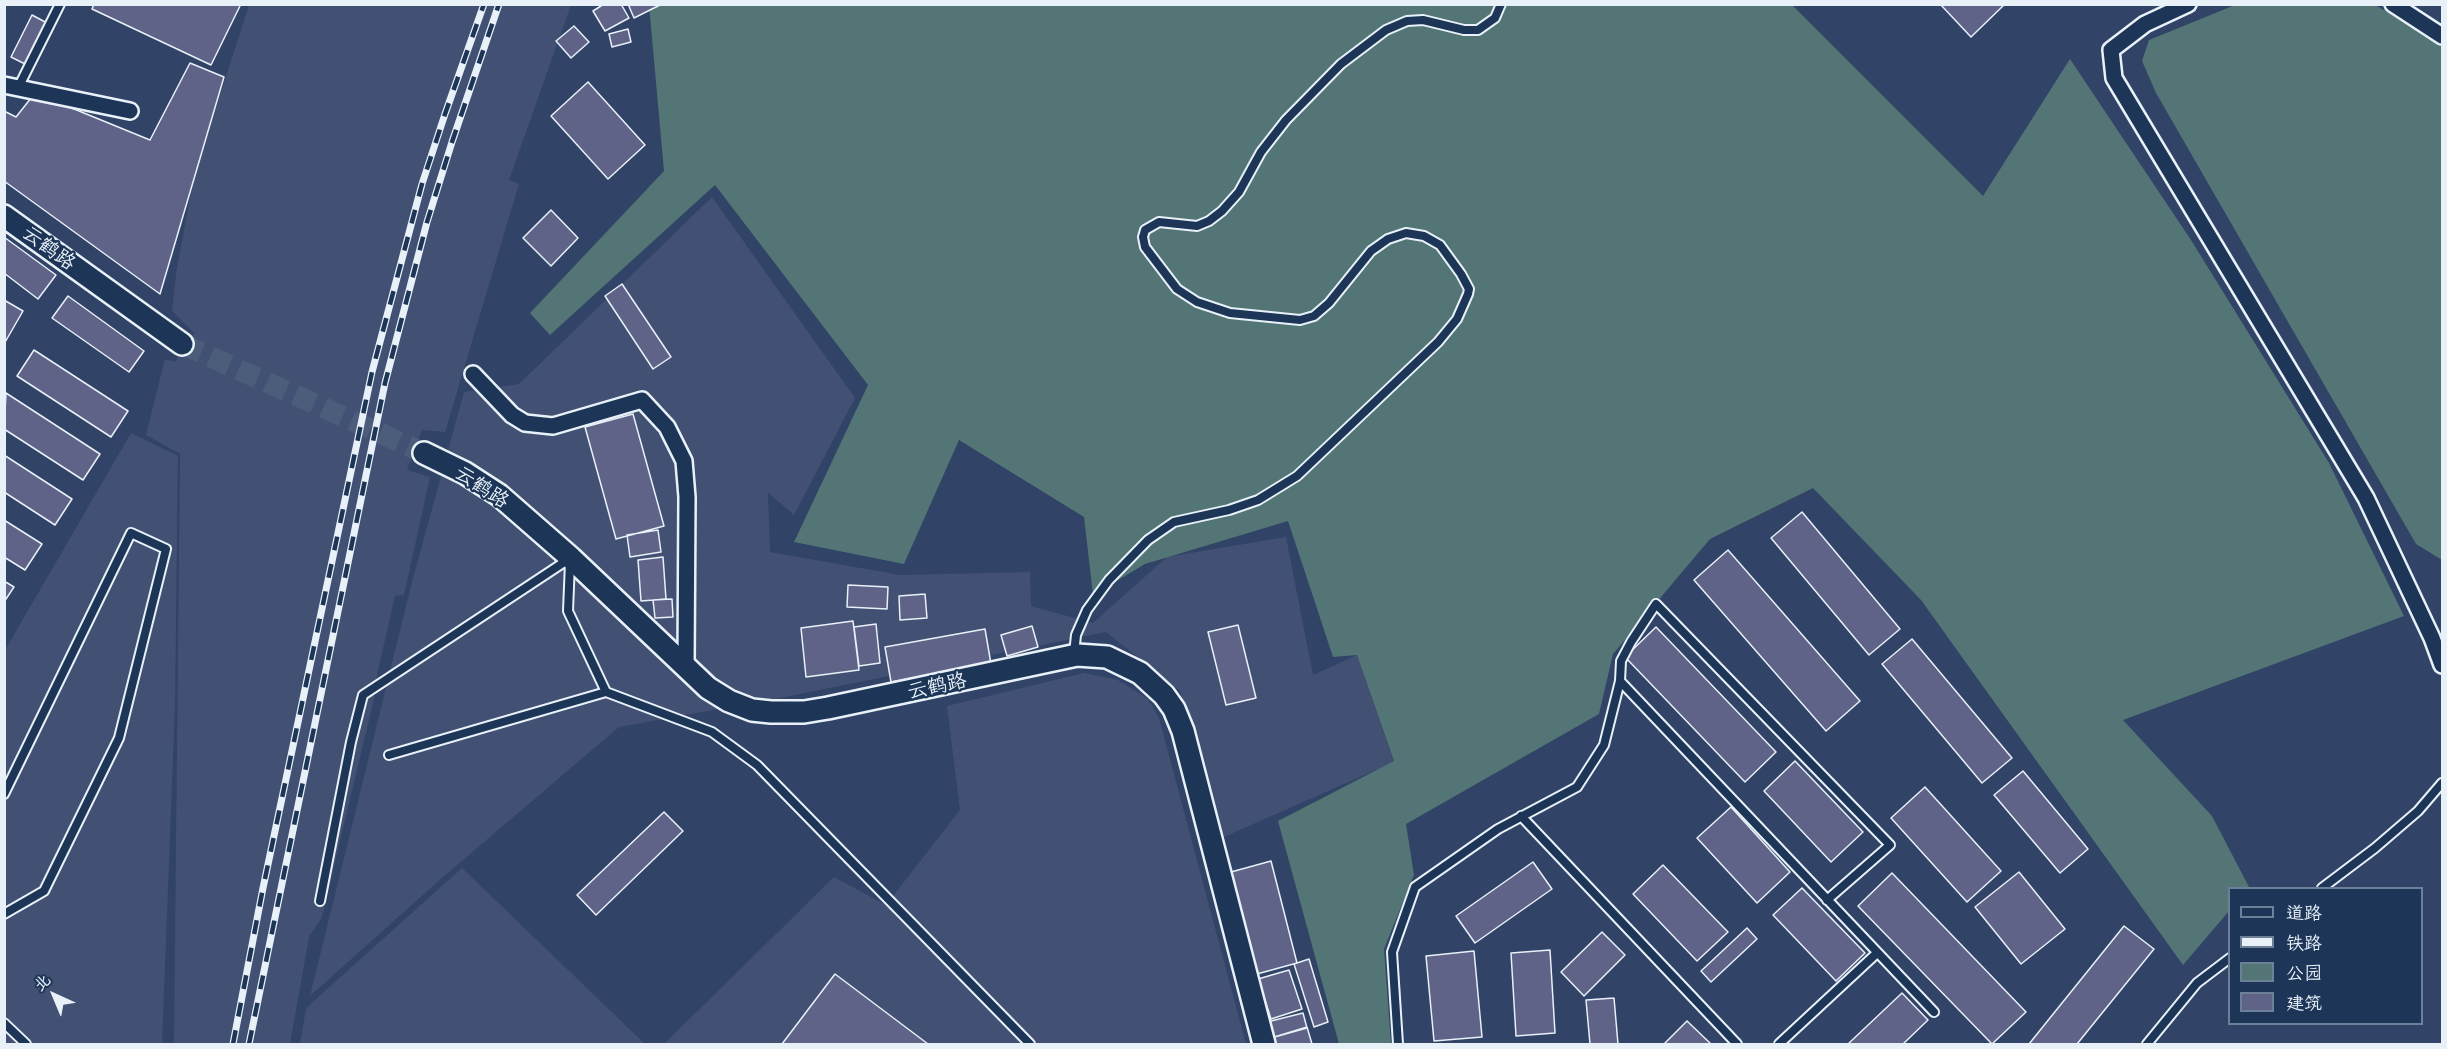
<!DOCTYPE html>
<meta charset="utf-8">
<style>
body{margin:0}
#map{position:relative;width:2447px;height:1049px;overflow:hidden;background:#314366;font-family:Mali,"LXGW WenKai TC",sans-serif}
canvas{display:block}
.frame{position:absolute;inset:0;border:6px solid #e8f1f8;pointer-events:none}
.legend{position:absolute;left:2228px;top:887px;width:195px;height:138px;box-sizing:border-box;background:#1d3557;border:2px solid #6e8097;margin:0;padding:8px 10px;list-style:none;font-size:18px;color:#e8f1f8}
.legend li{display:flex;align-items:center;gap:12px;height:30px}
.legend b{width:30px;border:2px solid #6e8097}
.north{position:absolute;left:24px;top:965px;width:60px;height:60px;-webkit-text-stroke:4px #1d3557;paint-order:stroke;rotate:316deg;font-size:16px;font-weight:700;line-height:24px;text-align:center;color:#e8f1f8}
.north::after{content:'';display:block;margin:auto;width:21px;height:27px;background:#e8f1f8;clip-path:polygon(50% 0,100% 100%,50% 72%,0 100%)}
</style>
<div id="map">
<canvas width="2447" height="1049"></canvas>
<div class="frame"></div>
<ul class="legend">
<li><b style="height:8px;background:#1d3557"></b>道路</li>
<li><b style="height:8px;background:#e8f1f8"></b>铁路</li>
<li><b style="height:16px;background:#537575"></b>公园</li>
<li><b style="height:16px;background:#606388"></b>建筑</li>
</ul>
<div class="north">北</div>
</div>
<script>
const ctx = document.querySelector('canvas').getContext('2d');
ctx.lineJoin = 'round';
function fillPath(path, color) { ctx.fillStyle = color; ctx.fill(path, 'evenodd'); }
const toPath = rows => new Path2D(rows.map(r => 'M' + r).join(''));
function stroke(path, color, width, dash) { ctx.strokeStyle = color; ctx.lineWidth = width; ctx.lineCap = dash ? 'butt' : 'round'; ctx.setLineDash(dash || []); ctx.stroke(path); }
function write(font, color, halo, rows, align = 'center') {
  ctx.font = font + ' Mali,"LXGW WenKai TC",sans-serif'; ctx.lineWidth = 4.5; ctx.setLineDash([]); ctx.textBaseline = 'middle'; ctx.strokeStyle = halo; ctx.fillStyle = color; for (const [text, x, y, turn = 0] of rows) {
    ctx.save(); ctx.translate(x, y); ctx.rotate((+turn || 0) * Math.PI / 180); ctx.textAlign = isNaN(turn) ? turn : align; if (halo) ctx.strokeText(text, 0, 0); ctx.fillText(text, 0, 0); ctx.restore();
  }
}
fillPath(toPath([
 [249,5,571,5,509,180,519,184,445,432,422,430,407,470,430,477,404,595,395,596,377,675,373,703,322,917,309,937,290,1044,174,1044,180,454,146,435,165,359,175,362,194,333,172,311,176,274,194,176],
 [712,197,855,398,794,515,768,493,770,552,900,575,1030,572,1031,606,1093,623,1167,557,1286,537,1313,675,1357,655,1394,762,1224,837,1180,691,1106,632,780,698,619,727,443,877,310,996,412,582,464,392,519,384],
 [131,433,178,456,175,706,162,1044,5,1044,5,650],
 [1084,673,1118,680,1148,699,1159,718,1246,1044,664,1044,834,877,886,905,960,810,947,706],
 [462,868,645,1044,300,1044,306,1008]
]), '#425073');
fillPath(toPath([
 [649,5,1792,5,1983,196,2070,59,2191,240,2329,463,2404,616,2123,720,2212,816,2249,887,2230,888,2229,911,2183,965,1921,600,1813,488,1710,539,1613,654,1599,714,1406,824,1414,875,1384,949,1391,1044,1339,1044,1278,821,1394,761,1357,655,1333,657,1288,521,1145,564,1093,595,1084,517,959,440,904,564,794,542,868,385,715,185,550,335,530,313,664,171],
 [2235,5,2375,5,2442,44,2442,560,2416,544,2156,93,2142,61,2149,40]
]), '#537575');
const building = toPath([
 [94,4,237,4,240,6,211,65,92,9,94,4],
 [604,4,621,4,629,18,605,31,593,11,604,4],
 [628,4,662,4,634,18,628,4],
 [1940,4,2005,4,1971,37,1940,4],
 [32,15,47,23,27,65,11,57,32,15],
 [574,26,589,42,571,58,556,41,574,26],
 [628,29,631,42,612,47,609,34,628,29],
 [190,63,224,77,160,294,4,181,4,113,6,112,16,117,35,93,150,140,190,63],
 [588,82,645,145,608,179,551,116,588,82],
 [551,210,578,238,551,266,523,238,551,210],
 [4,237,56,275,38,299,4,273,4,237],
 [622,284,671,357,653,369,605,296,622,284],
 [68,296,144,351,129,372,52,318,68,296],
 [4,300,23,311,4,344,4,300],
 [34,350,128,411,111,437,17,376,34,350],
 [6,393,100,454,83,480,4,429,6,393],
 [633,414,664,526,616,539,585,427,633,414],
 [4,455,72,499,55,525,4,492,4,455],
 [1802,512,1900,629,1869,655,1771,538,1802,512],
 [4,520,42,544,25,570,4,557,4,520],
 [658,530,661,552,630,557,627,535,658,530],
 [1728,550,1860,701,1826,731,1694,580,1728,550],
 [663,557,666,599,641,601,638,560,663,557],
 [4,581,14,587,4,602,4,581],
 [848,585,888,587,887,609,847,607,848,585],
 [925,594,927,618,900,620,899,596,925,594],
 [672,599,673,617,655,618,653,600,672,599],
 [853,621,859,670,806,677,801,628,853,621],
 [876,624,880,663,859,666,854,627,876,624],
 [1238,625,1256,698,1226,705,1208,632,1238,625],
 [1032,626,1038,647,1007,656,1001,635,1032,626],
 [1656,627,1776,752,1745,782,1625,657,1656,627],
 [985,629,991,664,891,682,885,647,985,629],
 [1912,639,2012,758,1982,783,1882,664,1912,639],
 [1795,761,1863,832,1831,862,1764,791,1795,761],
 [2023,771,2088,849,2060,873,1994,795,2023,771],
 [1925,787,2001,871,1967,902,1891,818,1925,787],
 [1731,807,1790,872,1757,903,1697,838,1731,807],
 [664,812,683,831,596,915,577,895,664,812],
 [1271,861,1297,963,1257,974,1231,872,1271,861],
 [1533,862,1552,889,1475,943,1456,916,1533,862],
 [1663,865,1728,932,1697,961,1633,894,1663,865],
 [2019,872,2065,929,2021,964,1975,907,2019,872],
 [1892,873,2026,1012,1992,1044,1858,906,1892,873],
 [1802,888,1865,953,1836,981,1773,915,1802,888],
 [2124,926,2154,949,2077,1044,2029,1044,2124,926],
 [1747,928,1757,939,1711,982,1701,971,1747,928],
 [1602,932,1625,955,1584,996,1561,972,1602,932],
 [1550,950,1555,1033,1516,1036,1511,953,1550,950],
 [1474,951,1482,1037,1434,1041,1426,956,1474,951],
 [1309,959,1328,1022,1314,1027,1294,964,1309,959],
 [1289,970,1302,1009,1271,1019,1258,979,1289,970],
 [835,974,928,1044,782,1044,835,974],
 [1902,993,1928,1020,1903,1044,1848,1044,1902,993],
 [1614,998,1618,1044,1590,1044,1586,1000,1614,998],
 [1303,1013,1307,1028,1271,1038,1267,1022,1303,1013],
 [1687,1021,1711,1044,1664,1044,1687,1021],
 [1307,1027,1312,1044,1273,1044,1271,1038,1307,1027]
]);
fillPath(building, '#606388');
stroke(building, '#e8f1f8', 1.5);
stroke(toPath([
 [182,344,424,453]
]), '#4c5d7c', 21, [21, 10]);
const lane = toPath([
 [18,88,60,4],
 [570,562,568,611,606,692],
 [1074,654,1076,635,1087,610,1109,580,1148,540,1174,522,1229,510,1258,500,1297,476,1438,342,1457,319,1468,294,1469,289,1461,274,1440,245,1424,236,1406,233,1388,239,1371,251,1329,303,1314,316,1300,320,1230,313,1197,302,1177,289,1145,247,1143,237,1145,230,1159,222,1197,226,1209,221,1222,211,1239,192,1261,152,1286,120,1341,64,1386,30,1407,21,1423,20,1464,30,1478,30,1495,18,1501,4],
 [1620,681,1934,1012],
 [389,755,606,692,712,732,757,765,1030,1044],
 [4,794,131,533,166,549,119,738,44,891,4,914],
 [1521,816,1737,1044],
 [2322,888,2375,848,2418,811,2442,783],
 [320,901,351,742,363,695,569,559],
 [4,1023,26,1044],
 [1398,1044,1392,952,1415,887,1498,829,1577,787,1604,745,1620,681,1621,661,1631,642,1656,604,1890,845,1827,900],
 [1779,1044,1877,953],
 [2147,1044,2197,983,2230,958]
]);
const street = toPath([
 [2188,4,2145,24,2111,50,2114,78,2366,498,2432,638,2442,665],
 [2393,4,2442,36],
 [4,85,130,111],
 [473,374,512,415,525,423,553,426,642,400,667,427,684,461,687,497,686,667]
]);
const secondary = toPath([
 [4,216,182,344],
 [424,453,465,473,499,495,571,558,708,688,729,701,752,710,771,712,804,712,828,708,1077,655,1107,657,1140,673,1164,695,1174,709,1183,731,1264,1044]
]);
stroke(lane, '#e8f1f8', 12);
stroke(street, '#e8f1f8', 20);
stroke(secondary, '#e8f1f8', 26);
stroke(lane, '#1d3557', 8);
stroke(street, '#1d3557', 15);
stroke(secondary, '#1d3557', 21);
const rail = toPath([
 [233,1044,263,888,372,372,422,184,445,114,484,4],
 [249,1044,385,383,427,222,452,142,499,4]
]);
stroke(rail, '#e8f1f8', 7);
stroke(rail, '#1d3557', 4.5, [14]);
write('20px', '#e8f1f8', '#1d3557', [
 ["云鹤路",49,248,36],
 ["云鹤路",482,487,33],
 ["云鹤路",937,686,-12]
]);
</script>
